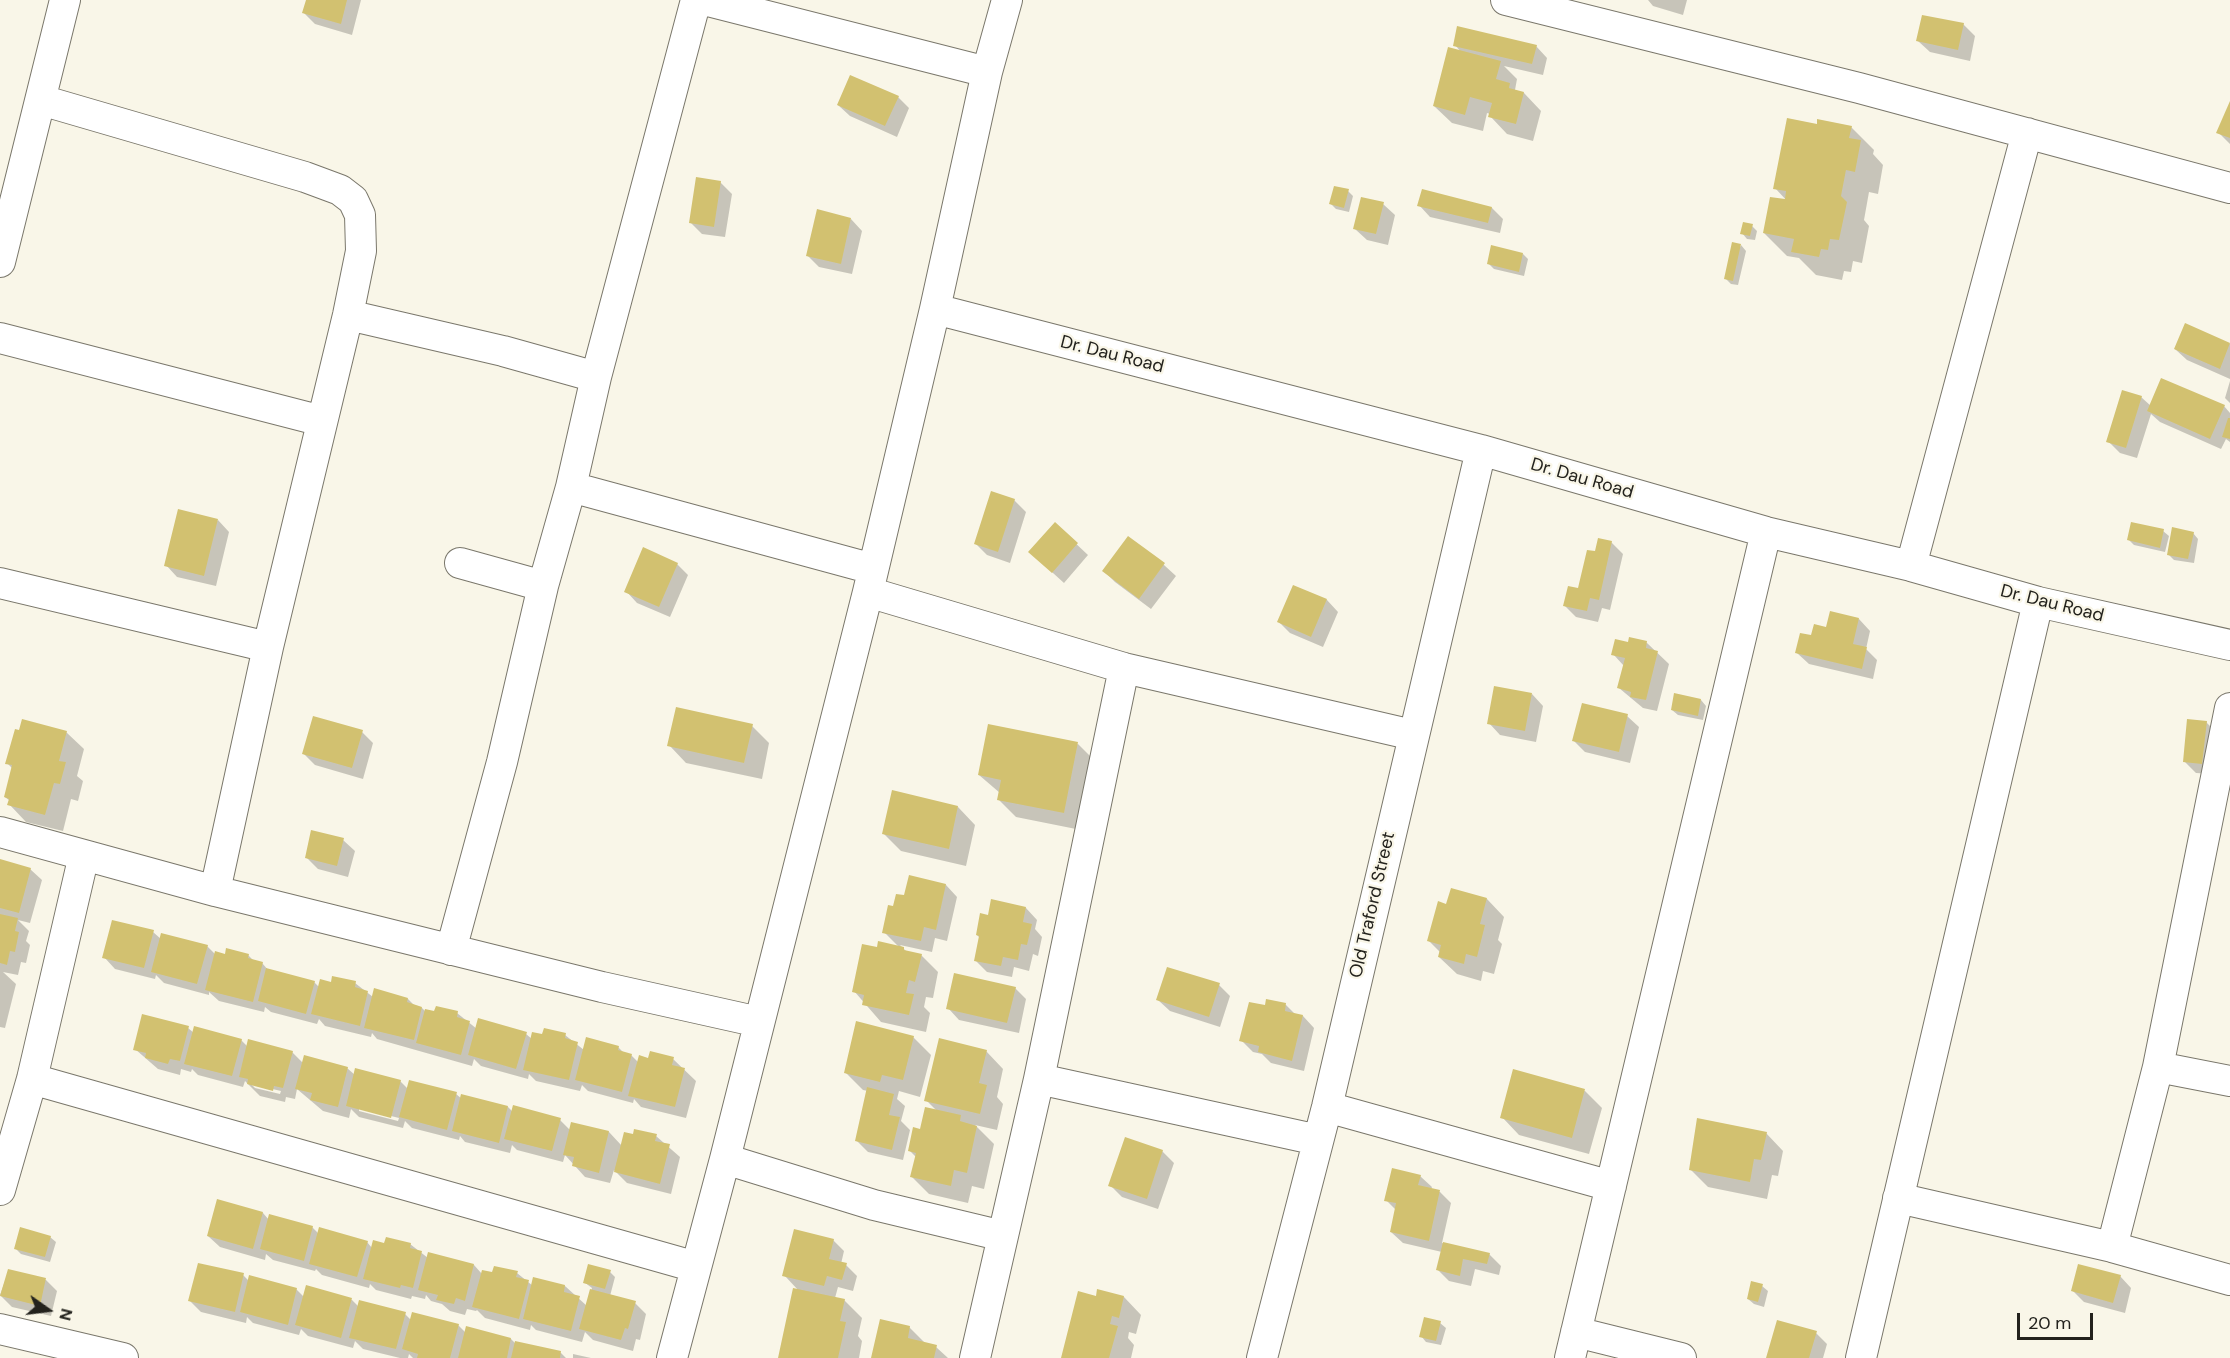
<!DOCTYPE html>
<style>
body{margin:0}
#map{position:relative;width:2230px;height:1358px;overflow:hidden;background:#f9f6e8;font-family:"DM Sans",sans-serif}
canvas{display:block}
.north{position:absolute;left:18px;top:1280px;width:60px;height:60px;-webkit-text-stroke:4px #f9f6e8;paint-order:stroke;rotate:104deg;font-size:16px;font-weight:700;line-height:24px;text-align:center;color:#23221d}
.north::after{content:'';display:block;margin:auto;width:21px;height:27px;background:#23221d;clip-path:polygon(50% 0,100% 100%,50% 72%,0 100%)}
.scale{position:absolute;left:2017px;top:1313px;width:76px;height:27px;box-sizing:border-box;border:3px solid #23221d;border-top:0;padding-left:8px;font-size:18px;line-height:21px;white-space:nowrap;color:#23221d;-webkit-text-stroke:4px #f9f6e8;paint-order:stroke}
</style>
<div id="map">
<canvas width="2230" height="1358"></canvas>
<div class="north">N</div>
<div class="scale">20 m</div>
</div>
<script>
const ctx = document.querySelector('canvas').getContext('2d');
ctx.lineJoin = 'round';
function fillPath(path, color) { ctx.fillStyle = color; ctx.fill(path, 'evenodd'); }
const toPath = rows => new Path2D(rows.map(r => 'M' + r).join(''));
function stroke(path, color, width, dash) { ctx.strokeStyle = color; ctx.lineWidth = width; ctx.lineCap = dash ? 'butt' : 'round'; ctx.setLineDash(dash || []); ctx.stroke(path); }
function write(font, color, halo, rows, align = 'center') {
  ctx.font = font + ' "DM Sans",sans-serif'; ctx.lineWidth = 4.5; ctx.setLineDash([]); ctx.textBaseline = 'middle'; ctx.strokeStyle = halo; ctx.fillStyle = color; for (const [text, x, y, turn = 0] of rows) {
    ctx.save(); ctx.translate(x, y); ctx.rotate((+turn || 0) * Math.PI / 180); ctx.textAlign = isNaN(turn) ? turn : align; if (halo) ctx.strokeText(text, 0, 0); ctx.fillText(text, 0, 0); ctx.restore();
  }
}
fillPath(toPath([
 [307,0,361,0,352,35,315,24,304,13],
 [1648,0,1687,0,1683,15,1653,6],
 [1963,24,1975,36,1970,61,1930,52,1918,41],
 [1455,45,1536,46,1547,58,1543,75,1504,66,1517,79,1515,90,1524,93,1541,111,1533,141,1507,134,1490,116,1490,114,1487,113,1483,131,1452,123,1434,106,1461,52],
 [898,97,909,108,897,137,850,116,838,105],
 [2230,104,2230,144,2218,132],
 [1818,126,1851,127,1874,150,1873,154,1883,165,1878,194,1869,192,1864,220,1869,226,1862,263,1853,261,1851,272,1844,271,1842,280,1816,275,1799,258,1787,256,1764,233,1788,202,1775,188],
 [720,182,732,194,725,237,702,234,691,223],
 [1348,191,1353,196,1349,212,1336,209,1331,204],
 [1383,204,1395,215,1388,245,1367,240,1355,229],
 [1419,205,1492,208,1503,219,1500,233,1430,217],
 [851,219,862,231,852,274,819,267,807,255],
 [1752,226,1757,231,1755,240,1747,239,1742,233],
 [1741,245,1746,251,1738,285,1731,284,1726,279],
 [1523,254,1528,259,1524,276,1494,269,1489,264],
 [2186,325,2230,344,2230,379,2187,360,2175,349],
 [2230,381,2230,403,2225,398],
 [2141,397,2151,406,2224,406,2230,413,2230,442,2226,439,2221,449,2160,422,2151,414,2137,458,2120,453,2108,441],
 [1014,500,1026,512,1010,563,987,555,976,544],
 [218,520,229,532,216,586,177,577,166,565],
 [1055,524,1088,555,1064,583,1042,563],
 [2163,531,2169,536,2165,552,2134,545,2129,540],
 [2193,533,2198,539,2194,563,2174,560,2168,554],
 [1128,538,1164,565,1176,576,1151,609,1115,582,1104,571],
 [1611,542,1623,554,1610,610,1602,608,1598,622,1576,617,1565,606,1580,589,1596,553],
 [677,564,688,575,670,617,637,603,626,591],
 [1294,586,1327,600,1338,612,1323,647,1290,633,1279,622],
 [1859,619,1870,631,1866,649,1877,660,1873,679,1809,664,1797,653,1812,637,1827,629],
 [1647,643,1669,664,1657,711,1643,708,1619,688,1624,666,1613,654,1629,644],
 [1532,694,1543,706,1536,742,1500,735,1489,723],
 [1701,700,1706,706,1703,720,1678,715,1672,710],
 [1627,716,1639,727,1630,763,1585,752,1574,741],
 [2206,722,2218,734,2213,774,2196,773,2184,761],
 [752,726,769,743,762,779,686,763,669,745],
 [66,732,84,749,77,776,83,781,78,801,71,799,63,831,26,822,9,804,10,801,5,797,13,769,7,763],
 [362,732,373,743,363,779,315,765,304,754],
 [1078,744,1095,761,1081,830,1016,817,998,799,1000,793,979,775],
 [958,807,975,825,966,866,901,851,883,833],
 [343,840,355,851,348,877,318,869,306,857],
 [0,861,30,869,42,880,30,923,18,920,29,931,26,941,30,945,26,963,21,962,18,975,3,972,16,984,5,1028,0,1027],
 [946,885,957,897,947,941,935,938,932,952,900,945,907,952,921,955,938,972,933,998,926,997,924,1007,930,1013,926,1032,881,1022,854,991,878,949,899,947,884,932,894,908,905,897],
 [1487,899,1504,917,1498,940,1502,944,1494,974,1483,971,1481,981,1457,974,1439,957,1441,953,1429,941,1447,905],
 [1026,908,1037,920,1035,929,1042,937,1038,956,1033,954,1029,971,1014,967,1012,977,987,972,976,961,980,938,977,935,989,916],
 [153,932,161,939,207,946,216,955,248,955,254,961,262,963,269,971,314,982,320,988,332,984,355,983,373,997,408,999,415,1006,422,1008,426,1012,457,1013,477,1029,526,1034,532,1039,543,1036,565,1035,584,1050,618,1047,624,1053,631,1055,638,1062,673,1059,696,1081,686,1118,641,1107,634,1099,633,1103,588,1091,582,1085,580,1091,536,1081,529,1074,528,1079,481,1066,474,1059,472,1066,377,1039,372,1033,371,1037,325,1026,319,1019,317,1024,271,1012,265,1007,264,1012,219,1001,209,992,209,995,164,983,156,975,155,979,115,969,104,957],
 [1219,985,1230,996,1220,1027,1170,1011,1158,1000],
 [1015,988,1026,999,1019,1033,959,1020,948,1008],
 [1286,1005,1296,1015,1303,1016,1314,1028,1304,1071,1271,1063,1262,1054,1253,1052,1241,1040,1266,1007],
 [188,1028,194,1033,241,1040,248,1047,292,1052,303,1063,347,1068,355,1075,400,1081,408,1089,456,1094,462,1099,508,1107,513,1112,560,1120,570,1130,609,1132,622,1146,656,1136,680,1157,671,1194,627,1183,614,1170,610,1183,585,1177,565,1155,563,1162,517,1150,512,1145,510,1153,465,1142,460,1136,459,1140,412,1128,405,1121,403,1128,359,1117,351,1109,349,1118,323,1111,297,1089,295,1099,286,1097,285,1102,260,1096,245,1081,243,1087,198,1075,192,1069,191,1072,181,1069,180,1075,158,1069,135,1049],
 [251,1084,281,1091,280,1094,255,1088],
 [359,1108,399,1118,398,1121,359,1111],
 [913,1037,931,1055,920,1097,899,1091,897,1099,905,1106,901,1121,910,1130,903,1160,868,1152,857,1141,868,1091,863,1090,845,1072],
 [986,1051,1003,1069,997,1097,1003,1104,997,1130,975,1125,994,1144,984,1189,972,1186,968,1203,929,1194,911,1176,916,1157,910,1151,937,1111,926,1100],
 [1514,1071,1585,1091,1602,1108,1589,1154,1519,1135,1502,1117],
 [1766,1133,1783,1151,1778,1176,1772,1175,1767,1199,1708,1187,1691,1170],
 [1162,1151,1174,1163,1158,1209,1122,1197,1110,1185],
 [1420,1176,1432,1187,1431,1190,1440,1192,1451,1203,1442,1243,1489,1254,1501,1266,1499,1275,1475,1269,1471,1286,1449,1281,1438,1270,1442,1252,1403,1243,1391,1232,1396,1210,1386,1200],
 [218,1201,263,1213,269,1220,312,1227,319,1234,367,1242,372,1248,385,1245,410,1244,428,1258,474,1265,482,1274,517,1273,533,1286,565,1286,587,1306,592,1288,584,1282,610,1272,615,1277,610,1296,635,1303,646,1314,640,1340,636,1339,633,1351,593,1340,585,1332,582,1342,536,1330,531,1325,530,1330,485,1318,477,1310,476,1311,467,1309,465,1315,450,1311,442,1304,431,1301,426,1295,425,1299,412,1296,411,1299,376,1290,370,1284,369,1288,322,1275,316,1269,315,1271,273,1260,266,1254,265,1260,220,1247,208,1236],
 [50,1237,56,1242,50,1262,21,1254,16,1249],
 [833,1240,844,1251,841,1264,846,1265,857,1276,853,1291,838,1287,835,1298,844,1300,862,1318,858,1336,862,1341,859,1358,780,1358,799,1291,784,1275],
 [9,1270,46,1280,57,1291,51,1316,12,1307,0,1295],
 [243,1275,249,1281,296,1289,304,1297,307,1287,352,1300,359,1307,405,1314,411,1320,458,1325,466,1333,511,1339,516,1344,561,1353,566,1358,413,1358,409,1354,408,1358,400,1358,363,1349,355,1341,353,1348,308,1336,301,1329,299,1335,253,1323,247,1317,246,1323,201,1312,190,1301],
 [2120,1276,2131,1288,2125,1313,2084,1302,2073,1291],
 [1762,1286,1768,1291,1764,1307,1754,1304,1748,1299],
 [1124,1297,1141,1315,1136,1334,1129,1332,1128,1338,1134,1345,1131,1358,1063,1358,1097,1298],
 [1440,1323,1446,1328,1441,1345,1426,1342,1421,1336],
 [909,1327,926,1344,936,1347,948,1358,873,1358],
 [1816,1333,1827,1344,1823,1358,1767,1358],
 [573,1354,591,1358,573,1358]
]), '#0003');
fillPath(toPath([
 [306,0,347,0,341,24,302,13],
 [1922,15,1964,23,1958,50,1916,41],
 [1457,26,1537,45,1532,64,1453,46],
 [1448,47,1501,61,1496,79,1510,83,1509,88,1524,92,1516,124,1488,117,1492,103,1470,97,1465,115,1433,106],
 [850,75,899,96,885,126,837,105],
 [2230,101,2230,138,2216,133],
 [1787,118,1817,124,1817,119,1852,126,1849,138,1861,140,1855,172,1846,170,1841,196,1847,202,1839,240,1830,239,1828,250,1821,249,1819,257,1791,252,1794,239,1763,233,1770,197,1785,199,1786,191,1773,189],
 [696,177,721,181,714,227,689,223],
 [1334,186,1349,189,1344,208,1329,204],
 [1422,189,1492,207,1488,223,1417,206],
 [1361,197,1384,202,1376,234,1353,229],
 [817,209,851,218,841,264,806,256],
 [1743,222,1753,224,1750,236,1740,234],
 [1732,242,1741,244,1733,281,1724,279],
 [1491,245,1523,253,1519,272,1487,264],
 [2185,323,2230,343,2220,369,2174,349],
 [2161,378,2225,405,2210,439,2147,411],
 [2122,390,2142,396,2126,448,2106,442],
 [2228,418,2230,418,2230,439,2222,437],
 [991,491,1015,499,998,552,974,544],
 [178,509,218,519,204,576,164,566],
 [1055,522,1078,543,1052,573,1028,552],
 [2131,522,2164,529,2160,548,2127,540],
 [2172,527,2194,532,2188,559,2167,555],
 [1128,536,1165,563,1139,599,1102,571],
 [1598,538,1612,541,1599,600,1590,598,1587,611,1563,606,1568,586,1578,588,1587,550,1595,551],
 [643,547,678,563,659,607,624,592],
 [1293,585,1327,599,1311,637,1277,622],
 [1830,611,1859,618,1853,644,1867,647,1862,669,1795,653,1800,633,1811,635,1814,624,1826,627],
 [1629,637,1647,641,1646,648,1658,651,1646,700,1630,697,1631,692,1617,688,1625,658,1611,655,1615,639,1628,642],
 [1494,686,1532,693,1525,731,1487,724],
 [1674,693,1701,699,1698,716,1671,710],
 [1582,703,1628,714,1619,752,1572,741],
 [676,707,753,724,744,763,667,746],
 [313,716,363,730,352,768,302,754],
 [22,719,67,731,59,761,66,762,60,784,54,783,45,815,7,805,9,799,4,797,12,765,5,764,15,729,19,730],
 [2187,719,2207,721,2202,764,2183,762],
 [988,724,1078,742,1064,813,997,800,1001,780,978,775],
 [892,790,958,806,949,849,882,834],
 [311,830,344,838,337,866,305,858],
 [0,859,31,868,19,913,0,908],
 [909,875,946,884,936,930,924,927,921,941,882,933,888,905,893,906,896,894,904,895],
 [1451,888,1487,898,1480,924,1485,925,1477,957,1466,954,1464,964,1438,957,1441,945,1427,941,1438,901,1446,904],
 [991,899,1026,907,1023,922,1032,924,1027,945,1021,944,1018,960,1003,957,1001,966,974,961,979,936,976,935,980,913,988,915],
 [0,914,18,918,15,931,19,932,15,952,10,951,7,965,0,963],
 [112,920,154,930,144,968,102,958],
 [161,933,208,945,197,984,151,972],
 [878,941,904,947,904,950,922,954,915,982,909,980,906,993,914,994,909,1015,862,1005,864,995,852,992,862,944,877,947],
 [226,948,249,954,248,958,263,962,253,1002,205,990,215,951,225,954],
 [1167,967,1220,983,1209,1017,1156,1000],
 [266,968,315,981,306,1014,258,1001],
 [954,973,1016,987,1007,1023,946,1009],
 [332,976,356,981,355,987,368,991,360,1026,311,1014,320,979,331,982],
 [374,988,408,998,407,1002,422,1007,414,1040,364,1028],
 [1266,999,1286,1003,1285,1011,1303,1015,1292,1061,1258,1052,1259,1046,1239,1041,1249,1002,1265,1005],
 [436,1006,458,1011,457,1017,470,1021,461,1055,416,1043,425,1009,434,1011],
 [142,1014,189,1026,180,1061,170,1059,168,1064,145,1058,146,1053,133,1050],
 [478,1018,527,1032,516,1069,468,1055],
 [856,1021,914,1036,903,1080,882,1075,880,1082,844,1073],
 [194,1026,242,1039,232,1076,184,1064],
 [544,1028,566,1033,565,1038,578,1042,569,1080,523,1070,532,1032,542,1034],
 [586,1037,619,1046,618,1050,632,1054,622,1092,575,1080],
 [939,1038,987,1050,979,1083,987,1085,980,1114,924,1101],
 [248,1039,293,1051,283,1088,274,1086,273,1091,247,1084,248,1079,239,1077],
 [650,1051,674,1057,672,1065,685,1068,675,1107,628,1096,639,1055,648,1058],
 [304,1055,348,1067,338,1107,310,1100,312,1093,295,1089],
 [355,1068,401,1080,391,1118,346,1106],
 [1513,1069,1585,1089,1572,1138,1500,1118],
 [409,1080,457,1092,447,1130,399,1117],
 [867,1087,894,1094,889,1115,900,1117,892,1150,855,1141],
 [461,1094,508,1106,499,1143,452,1131],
 [513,1105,561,1118,552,1151,504,1139],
 [925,1107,961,1115,960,1121,977,1126,967,1173,954,1170,951,1186,910,1177,916,1153,908,1151,913,1127,920,1129],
 [1697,1118,1767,1132,1761,1160,1754,1159,1750,1182,1689,1170],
 [571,1122,609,1131,599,1173,572,1166,574,1157,563,1155],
 [634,1129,657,1134,655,1141,670,1144,660,1184,614,1172,624,1132,633,1134],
 [1125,1137,1163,1150,1147,1199,1108,1186],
 [1392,1168,1421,1175,1418,1185,1440,1190,1429,1241,1390,1232,1396,1203,1384,1201],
 [217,1199,263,1212,253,1249,207,1236],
 [269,1214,313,1226,304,1261,260,1249],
 [20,1227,51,1236,45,1257,14,1249],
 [319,1227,368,1241,357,1277,309,1264],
 [794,1229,834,1239,829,1259,847,1263,842,1280,827,1276,824,1286,782,1276],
 [386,1237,411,1243,410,1248,422,1251,413,1288,401,1285,400,1288,363,1279,373,1240,384,1243],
 [1443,1242,1490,1253,1487,1264,1463,1259,1460,1276,1436,1270],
 [428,1252,474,1264,465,1301,456,1298,454,1304,436,1300,438,1295,418,1290],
 [198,1263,244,1273,235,1312,188,1301],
 [588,1264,611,1270,605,1289,583,1283],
 [2078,1264,2121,1275,2113,1303,2071,1291],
 [494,1266,518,1271,516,1277,529,1280,519,1319,472,1307,482,1270,492,1272],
 [8,1269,46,1278,40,1306,0,1296],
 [249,1275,297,1288,288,1325,240,1312],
 [533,1277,565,1285,564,1292,580,1296,571,1331,523,1319],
 [1751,1281,1763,1284,1758,1302,1747,1299],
 [306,1285,352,1298,341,1338,295,1325],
 [793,1288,845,1299,840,1321,846,1322,838,1358,778,1358],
 [590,1289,636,1301,628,1329,625,1328,621,1340,579,1329],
 [1097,1289,1124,1296,1119,1318,1112,1316,1110,1324,1118,1326,1109,1358,1061,1358,1078,1291,1096,1296],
 [359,1300,406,1312,396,1349,349,1338],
 [412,1312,459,1324,450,1358,417,1358,418,1354,402,1349],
 [1424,1317,1441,1321,1436,1341,1419,1337],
 [880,1319,910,1326,908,1338,937,1345,934,1358,871,1358],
 [1777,1320,1817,1331,1809,1358,1766,1358],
 [466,1326,511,1338,507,1358,458,1358],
 [515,1341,561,1351,560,1358,511,1358]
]), '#d2c170');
const minor = toPath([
 [704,0,987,72],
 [1506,0,1859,88,2230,188],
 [41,100,305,177,340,190,353,200,360,215,361,251,348,315,268,647,215,891],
 [0,262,65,0],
 [935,309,1481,450,1766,532,1911,566,2038,602,2230,645],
 [348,315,503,351,596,377,571,487,543,586,502,762,451,950],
 [0,338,322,421],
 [596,377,696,0],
 [571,487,873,569],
 [460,563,543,586],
 [1911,566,2027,133],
 [0,583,268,647],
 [868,592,1124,668,1413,735],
 [0,832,215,891,602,987,759,1022],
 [2158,1067,2230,1081],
 [32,1079,696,1267],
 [1039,1079,1318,1140],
 [1327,1107,1611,1186],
 [725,1159,874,1205,1003,1236],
 [0,1190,32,1079,84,855],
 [1898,1198,2112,1247,2230,1280],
 [2112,1247,2158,1067,2230,708],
 [0,1329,123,1358],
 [1576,1332,1681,1358],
 [672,1358,725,1159,868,592,935,309,987,72,1007,0],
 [975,1358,1039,1079,1124,668],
 [1262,1358,1327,1107,1481,450],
 [1570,1358,1766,532],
 [1861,1358,2038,602]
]);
stroke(minor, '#7a776b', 32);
stroke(minor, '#fff', 30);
write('18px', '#23221d', '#f9f6e8', [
 ["Dr. Dau Road",1112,355,14],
 ["Dr. Dau Road",1582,479,16],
 ["Dr. Dau Road",2052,604,14],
 ["Old Traford Street",1373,905,-77]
]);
</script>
